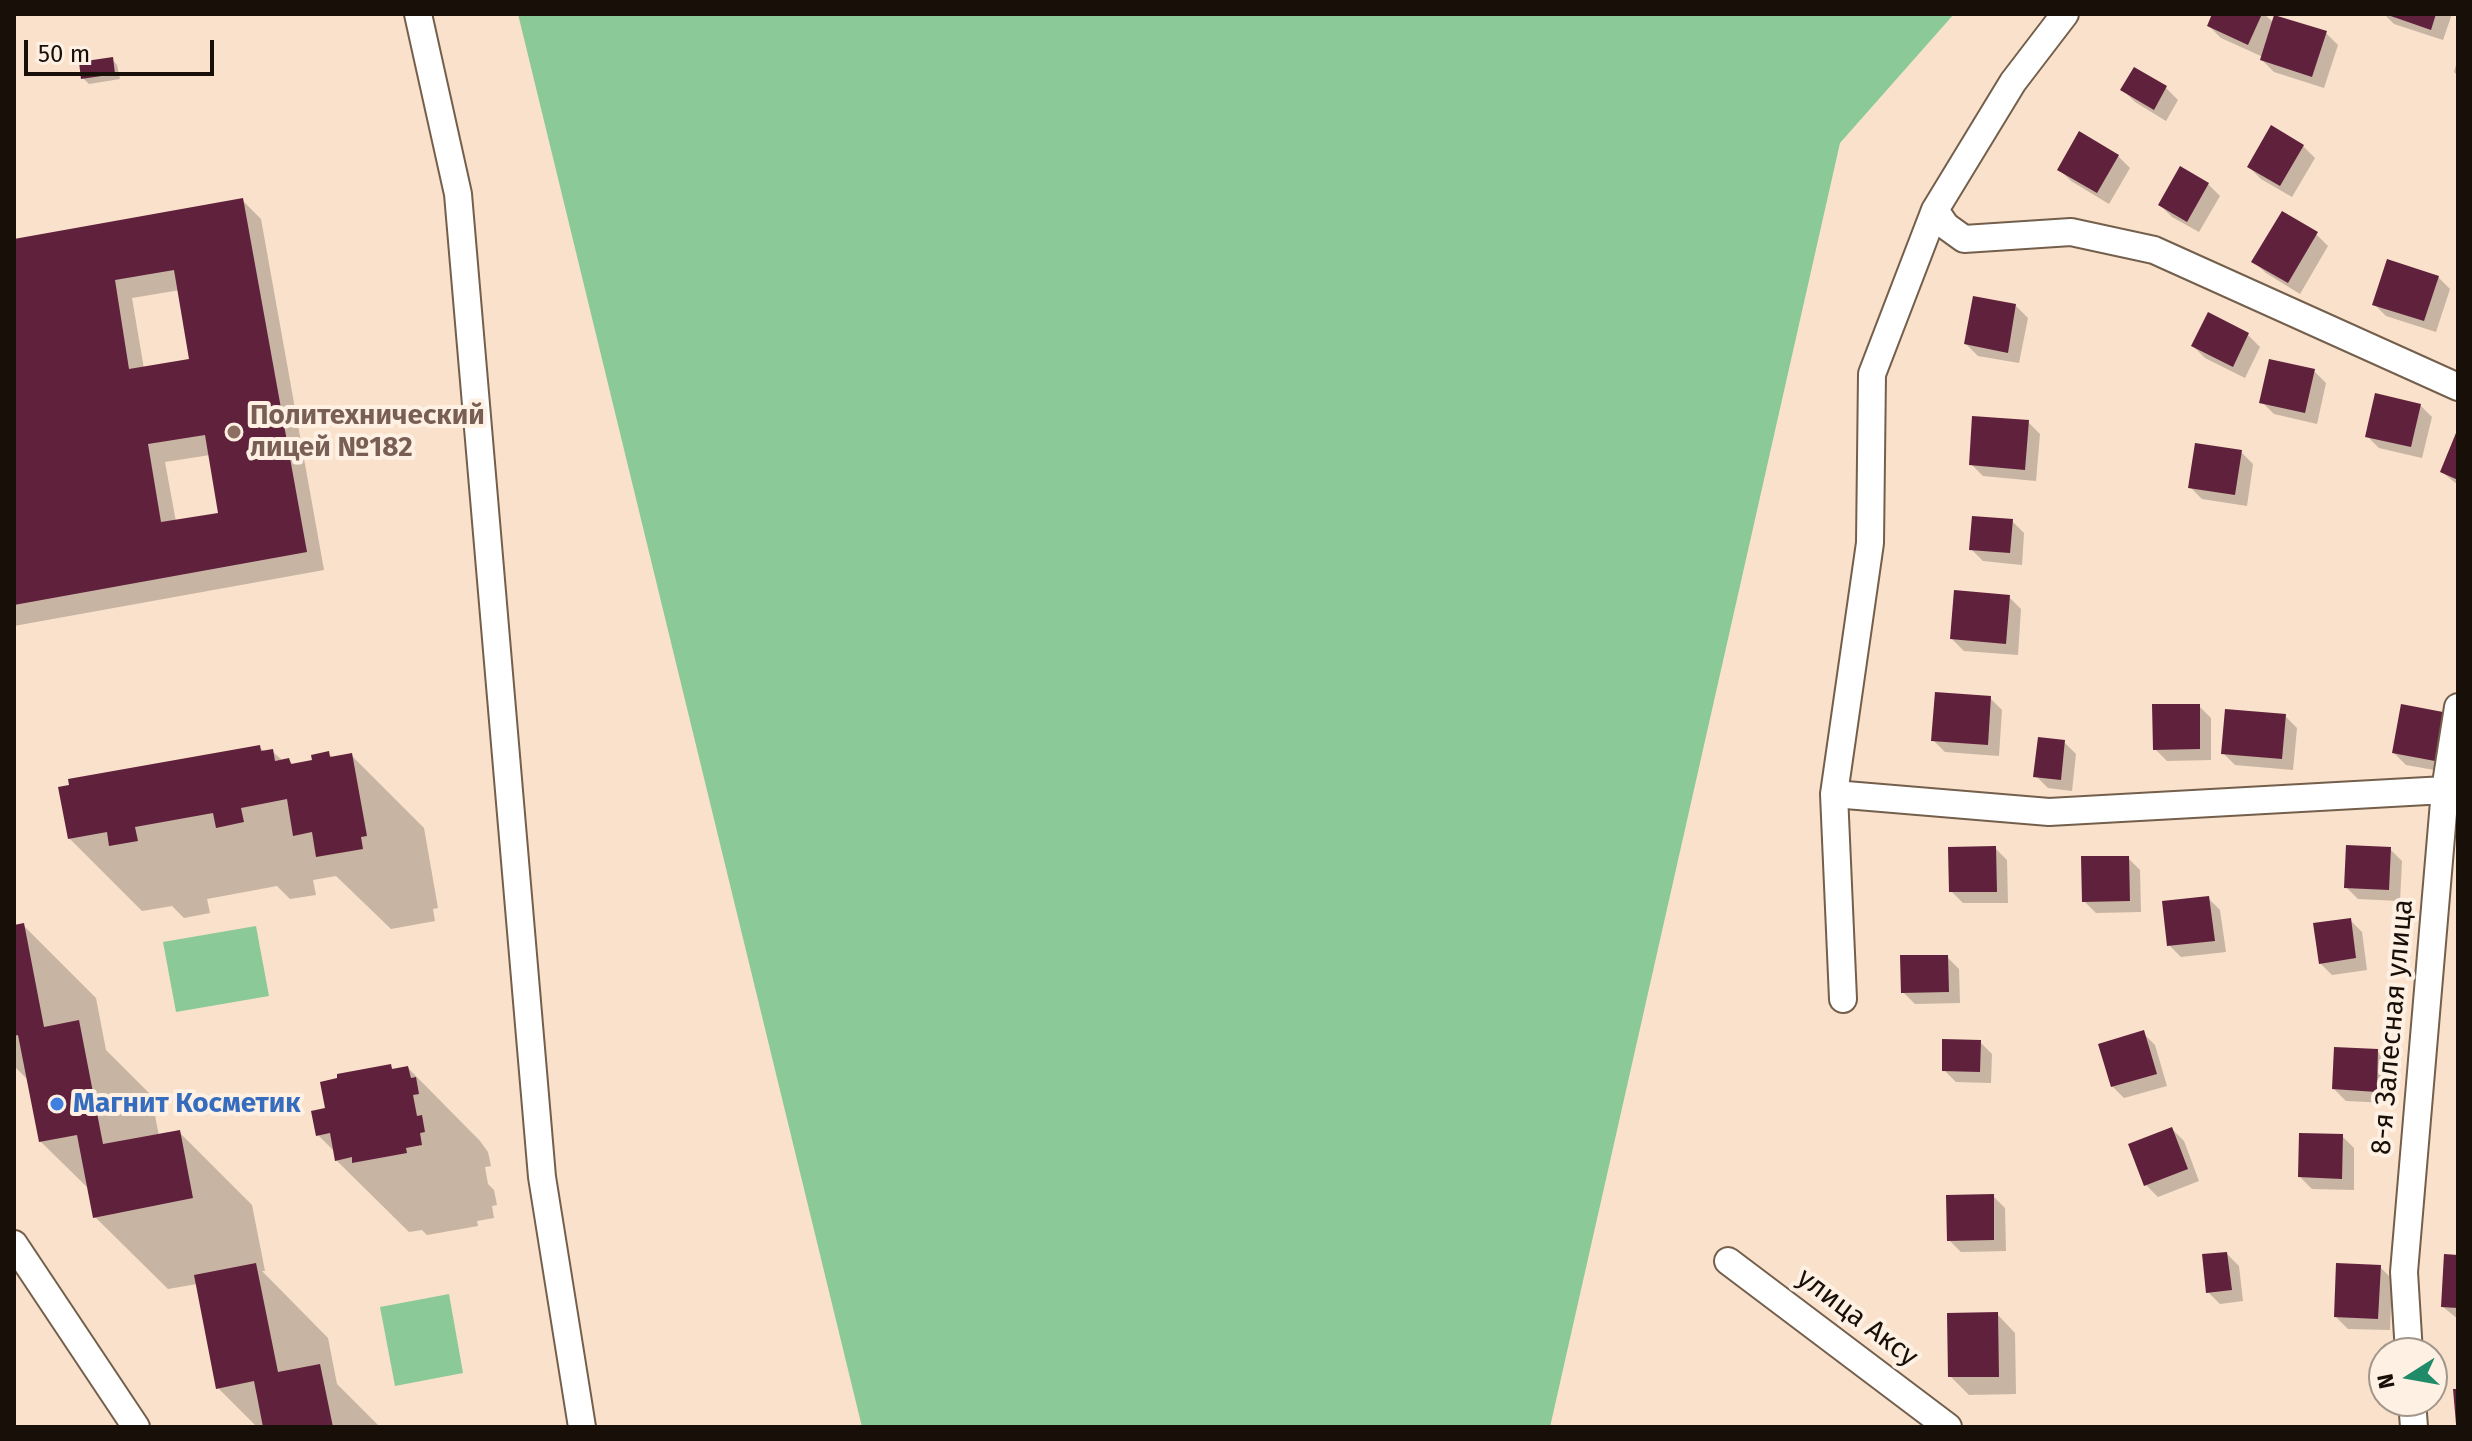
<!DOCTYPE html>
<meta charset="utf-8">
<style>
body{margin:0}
#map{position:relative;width:2472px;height:1441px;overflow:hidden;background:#f9e1cb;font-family:"Fira Sans",sans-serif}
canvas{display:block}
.frame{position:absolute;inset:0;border:16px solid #170f08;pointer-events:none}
.north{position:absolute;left:2368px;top:1337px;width:80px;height:80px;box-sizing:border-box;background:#fef0e3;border:2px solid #a2968b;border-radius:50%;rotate:259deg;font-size:22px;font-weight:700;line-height:32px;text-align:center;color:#170f08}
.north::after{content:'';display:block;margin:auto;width:28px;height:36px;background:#1f8b69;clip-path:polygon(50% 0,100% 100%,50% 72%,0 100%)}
.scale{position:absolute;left:24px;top:40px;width:190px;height:36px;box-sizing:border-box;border:4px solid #170f08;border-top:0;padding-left:10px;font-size:24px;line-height:28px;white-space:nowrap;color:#170f08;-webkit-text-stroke:6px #fef0e3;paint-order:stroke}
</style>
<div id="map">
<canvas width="2472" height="1441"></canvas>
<div class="frame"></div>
<div class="north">N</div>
<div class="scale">50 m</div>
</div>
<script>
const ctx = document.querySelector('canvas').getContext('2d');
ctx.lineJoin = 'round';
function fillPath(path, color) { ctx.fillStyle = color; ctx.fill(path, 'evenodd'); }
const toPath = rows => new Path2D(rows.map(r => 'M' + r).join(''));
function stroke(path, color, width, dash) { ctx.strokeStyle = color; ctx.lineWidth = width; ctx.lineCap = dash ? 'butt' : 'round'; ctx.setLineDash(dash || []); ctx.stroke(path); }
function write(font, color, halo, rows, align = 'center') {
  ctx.font = font + ' "Fira Sans",sans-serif'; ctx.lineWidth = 8; ctx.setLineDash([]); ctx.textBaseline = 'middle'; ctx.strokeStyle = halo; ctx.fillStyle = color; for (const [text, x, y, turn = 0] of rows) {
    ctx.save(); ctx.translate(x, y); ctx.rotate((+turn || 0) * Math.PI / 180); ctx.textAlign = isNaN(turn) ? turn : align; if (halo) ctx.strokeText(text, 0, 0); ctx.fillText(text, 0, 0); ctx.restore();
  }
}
fillPath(toPath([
 [518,14,1954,14,1840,143,1550,1427,862,1427],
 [256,926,269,996,176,1012,163,942],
 [449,1294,463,1373,395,1386,380,1307]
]), '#8bca98');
fillPath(toPath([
 [2215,14,2264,14,2274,23,2326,33,2338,45,2324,88,2274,72,2262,60,2263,57,2221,38,2209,26],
 [2384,14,2452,14,2443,40,2394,24],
 [2458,58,2458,76,2454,72],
 [112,59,117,65,120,79,89,84,83,78],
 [2135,69,2166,88,2178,100,2166,121,2135,102,2123,90],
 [2303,146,2315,158,2292,197,2261,179,2249,167],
 [2118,156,2130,168,2109,204,2071,181,2059,169],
 [2208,184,2220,196,2199,232,2172,217,2160,205],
 [242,200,261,219,324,570,14,626,14,241],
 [180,290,191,361,144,369,132,298],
 [210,455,220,515,176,522,165,462],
 [2316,234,2328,246,2300,294,2266,273,2254,262],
 [2438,277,2450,289,2436,332,2386,316,2374,304],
 [2016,306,2028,318,2019,363,1978,356,1966,344],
 [2209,315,2248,335,2260,347,2245,378,2205,358,2193,346],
 [2314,371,2326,383,2317,424,2274,414,2262,402],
 [2420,405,2432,417,2422,458,2379,448,2367,436],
 [2028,422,2040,434,2036,481,1983,476,1971,464],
 [2458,433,2458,485,2442,472],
 [2241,452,2253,464,2247,506,2202,499,2190,487],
 [2012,521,2024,533,2022,565,1983,561,1971,549],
 [2009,597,2021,609,2018,655,1964,651,1952,639],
 [1990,698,2002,710,1999,756,1945,752,1933,740],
 [2199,706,2211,718,2211,760,2167,761,2155,749],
 [2442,713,2455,726,2446,772,2406,765,2394,753],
 [2285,716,2297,728,2293,770,2235,765,2223,753],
 [2064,742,2076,754,2072,791,2048,788,2036,776],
 [259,747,265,752,272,751,283,761,289,760,294,766,314,762,328,753,333,758,351,755,424,828,438,908,433,909,435,921,391,929,336,876,313,880,316,895,290,899,277,886,207,899,210,913,184,918,172,906,142,911,69,838],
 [1995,848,2007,860,2008,903,1963,903,1951,891],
 [2390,849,2402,861,2400,901,2358,899,2346,887],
 [2128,858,2140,870,2141,912,2096,913,2084,901],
 [2208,898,2220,910,2226,952,2181,957,2169,945],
 [2350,920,2362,932,2367,970,2332,975,2320,963],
 [23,925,96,998,106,1050,151,1095,159,1136,179,1132,252,1205,265,1271,262,1271,328,1338,337,1384,380,1427,257,1427,218,1388,197,1284,168,1289,95,1217,90,1190,40,1141,29,1081,14,1066,14,927],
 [1947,957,1959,969,1960,1003,1915,1004,1903,992],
 [2143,1033,2155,1045,2167,1086,2124,1098,2112,1086],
 [1980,1042,1992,1054,1991,1083,1956,1082,1944,1070],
 [2377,1051,2389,1063,2388,1103,2346,1101,2334,1089],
 [390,1066,394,1070,408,1068,480,1141,488,1152,491,1166,485,1167,488,1184,494,1190,497,1205,492,1206,494,1218,477,1221,478,1226,427,1235,422,1230,409,1232,336,1160,335,1152,318,1135,327,1110],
 [2172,1129,2184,1141,2199,1181,2158,1197,2146,1185],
 [2342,1136,2354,1148,2354,1190,2312,1189,2300,1177],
 [1993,1196,2005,1208,2006,1251,1961,1252,1949,1240],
 [2227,1254,2239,1266,2243,1301,2220,1304,2208,1292],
 [2458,1257,2458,1319,2443,1307],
 [2380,1267,2392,1279,2390,1330,2348,1329,2336,1317],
 [1997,1314,2015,1333,2016,1394,1969,1395,1950,1376]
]), '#0003');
fillPath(toPath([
 [2212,14,2262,14,2248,45,2207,26],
 [2385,14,2436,14,2431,30],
 [2274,15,2327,31,2312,77,2260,60],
 [113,57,115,74,81,79,79,62],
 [2134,67,2167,86,2154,110,2120,90],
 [2271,125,2304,145,2280,186,2247,167],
 [2079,131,2119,155,2097,193,2057,170],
 [2180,166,2209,183,2187,222,2158,205],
 [243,198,307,552,14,605,14,239],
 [174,270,189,359,129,369,115,280],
 [205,435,218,513,161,522,148,444],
 [2282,211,2318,232,2288,283,2251,262],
 [2387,259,2439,276,2424,321,2372,305],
 [1973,296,2016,304,2008,353,1964,344],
 [2208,312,2249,333,2233,367,2191,346],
 [2269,359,2315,369,2305,413,2259,403],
 [2375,393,2421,404,2411,447,2365,437],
 [1972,416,2029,420,2025,470,1969,465],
 [2458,428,2458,480,2440,472],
 [2195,443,2242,450,2235,495,2188,488],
 [1972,516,2013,519,2010,553,1969,550],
 [1954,590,2010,595,2006,644,1950,639],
 [1935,692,1991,696,1988,745,1931,741],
 [2152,704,2200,704,2200,749,2153,750],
 [2401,704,2443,712,2435,761,2392,753],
 [2225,709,2286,714,2282,759,2221,754],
 [2038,737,2065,740,2061,780,2033,777],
 [260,745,261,751,273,749,275,761,289,758,291,764,312,760,311,755,329,751,330,757,352,753,367,836,361,837,363,849,316,857,312,832,293,836,287,799,241,808,244,822,216,828,213,813,135,827,138,841,109,846,107,832,68,839,58,787,69,785,68,779],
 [2346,845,2391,847,2389,890,2344,888],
 [1996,846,1997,892,1949,892,1948,847],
 [2081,856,2129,856,2130,901,2082,902],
 [2209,896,2215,941,2167,946,2162,901],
 [2351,918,2356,958,2319,964,2313,923],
 [24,923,44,1027,79,1020,103,1144,180,1130,193,1198,93,1218,77,1135,39,1142,18,1035,14,1036,14,925],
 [1900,955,1948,955,1949,992,1901,993],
 [2144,1030,2157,1074,2111,1087,2098,1044],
 [1942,1039,1981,1040,1980,1072,1942,1071],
 [2334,1047,2378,1049,2377,1092,2332,1089],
 [391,1064,392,1069,408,1066,411,1078,416,1077,419,1094,413,1095,417,1116,422,1115,425,1132,420,1133,422,1145,406,1148,407,1153,352,1163,352,1157,335,1161,330,1133,316,1136,311,1111,325,1108,320,1082,337,1078,337,1074],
 [2172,1127,2188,1169,2144,1186,2128,1144],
 [2299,1133,2343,1134,2342,1179,2298,1177],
 [1994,1194,1994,1240,1947,1241,1946,1195],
 [2227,1252,2232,1290,2206,1293,2202,1254],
 [2444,1254,2458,1255,2458,1308,2441,1307],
 [256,1263,278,1372,320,1364,333,1427,263,1427,254,1381,216,1389,194,1275],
 [2336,1263,2381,1265,2378,1319,2334,1317],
 [1998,1312,1999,1377,1948,1377,1947,1313],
 [2453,1389,2458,1389,2458,1424,2456,1424]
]), '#60213c');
const minor = toPath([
 [418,14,458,194,542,1177,582,1427],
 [1935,210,1946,226,1964,239,2071,232,2154,250,2458,387],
 [1834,794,2049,812,2445,790],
 [1843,999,1834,794,1870,543,1872,374,1935,210,2013,82,2065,14],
 [14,1244,136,1427],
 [1728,1261,1948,1427],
 [2409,1353,2404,1272,2445,790,2458,707],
 [2412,1401,2414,1427]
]);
stroke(minor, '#735f4c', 30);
stroke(minor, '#fff', 26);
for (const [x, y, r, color] of [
 [234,432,8,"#8d6e63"],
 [57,1104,8,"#3f7fe0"]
]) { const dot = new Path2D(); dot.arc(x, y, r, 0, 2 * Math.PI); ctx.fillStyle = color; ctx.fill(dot); stroke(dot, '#fef0e3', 3); }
write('bold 28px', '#785e54', '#fef0e3', [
 ["Политехнический",250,416],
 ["лицей №182",250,448]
], 'left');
write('28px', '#170f08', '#fef0e3', [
 ["8-я Залесная улица",2393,1027,-85],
 ["улица Аксу",1857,1318,37]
]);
write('bold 28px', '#366cbe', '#fef0e3', [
 ["Магнит Косметик",73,1104]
], 'left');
</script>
